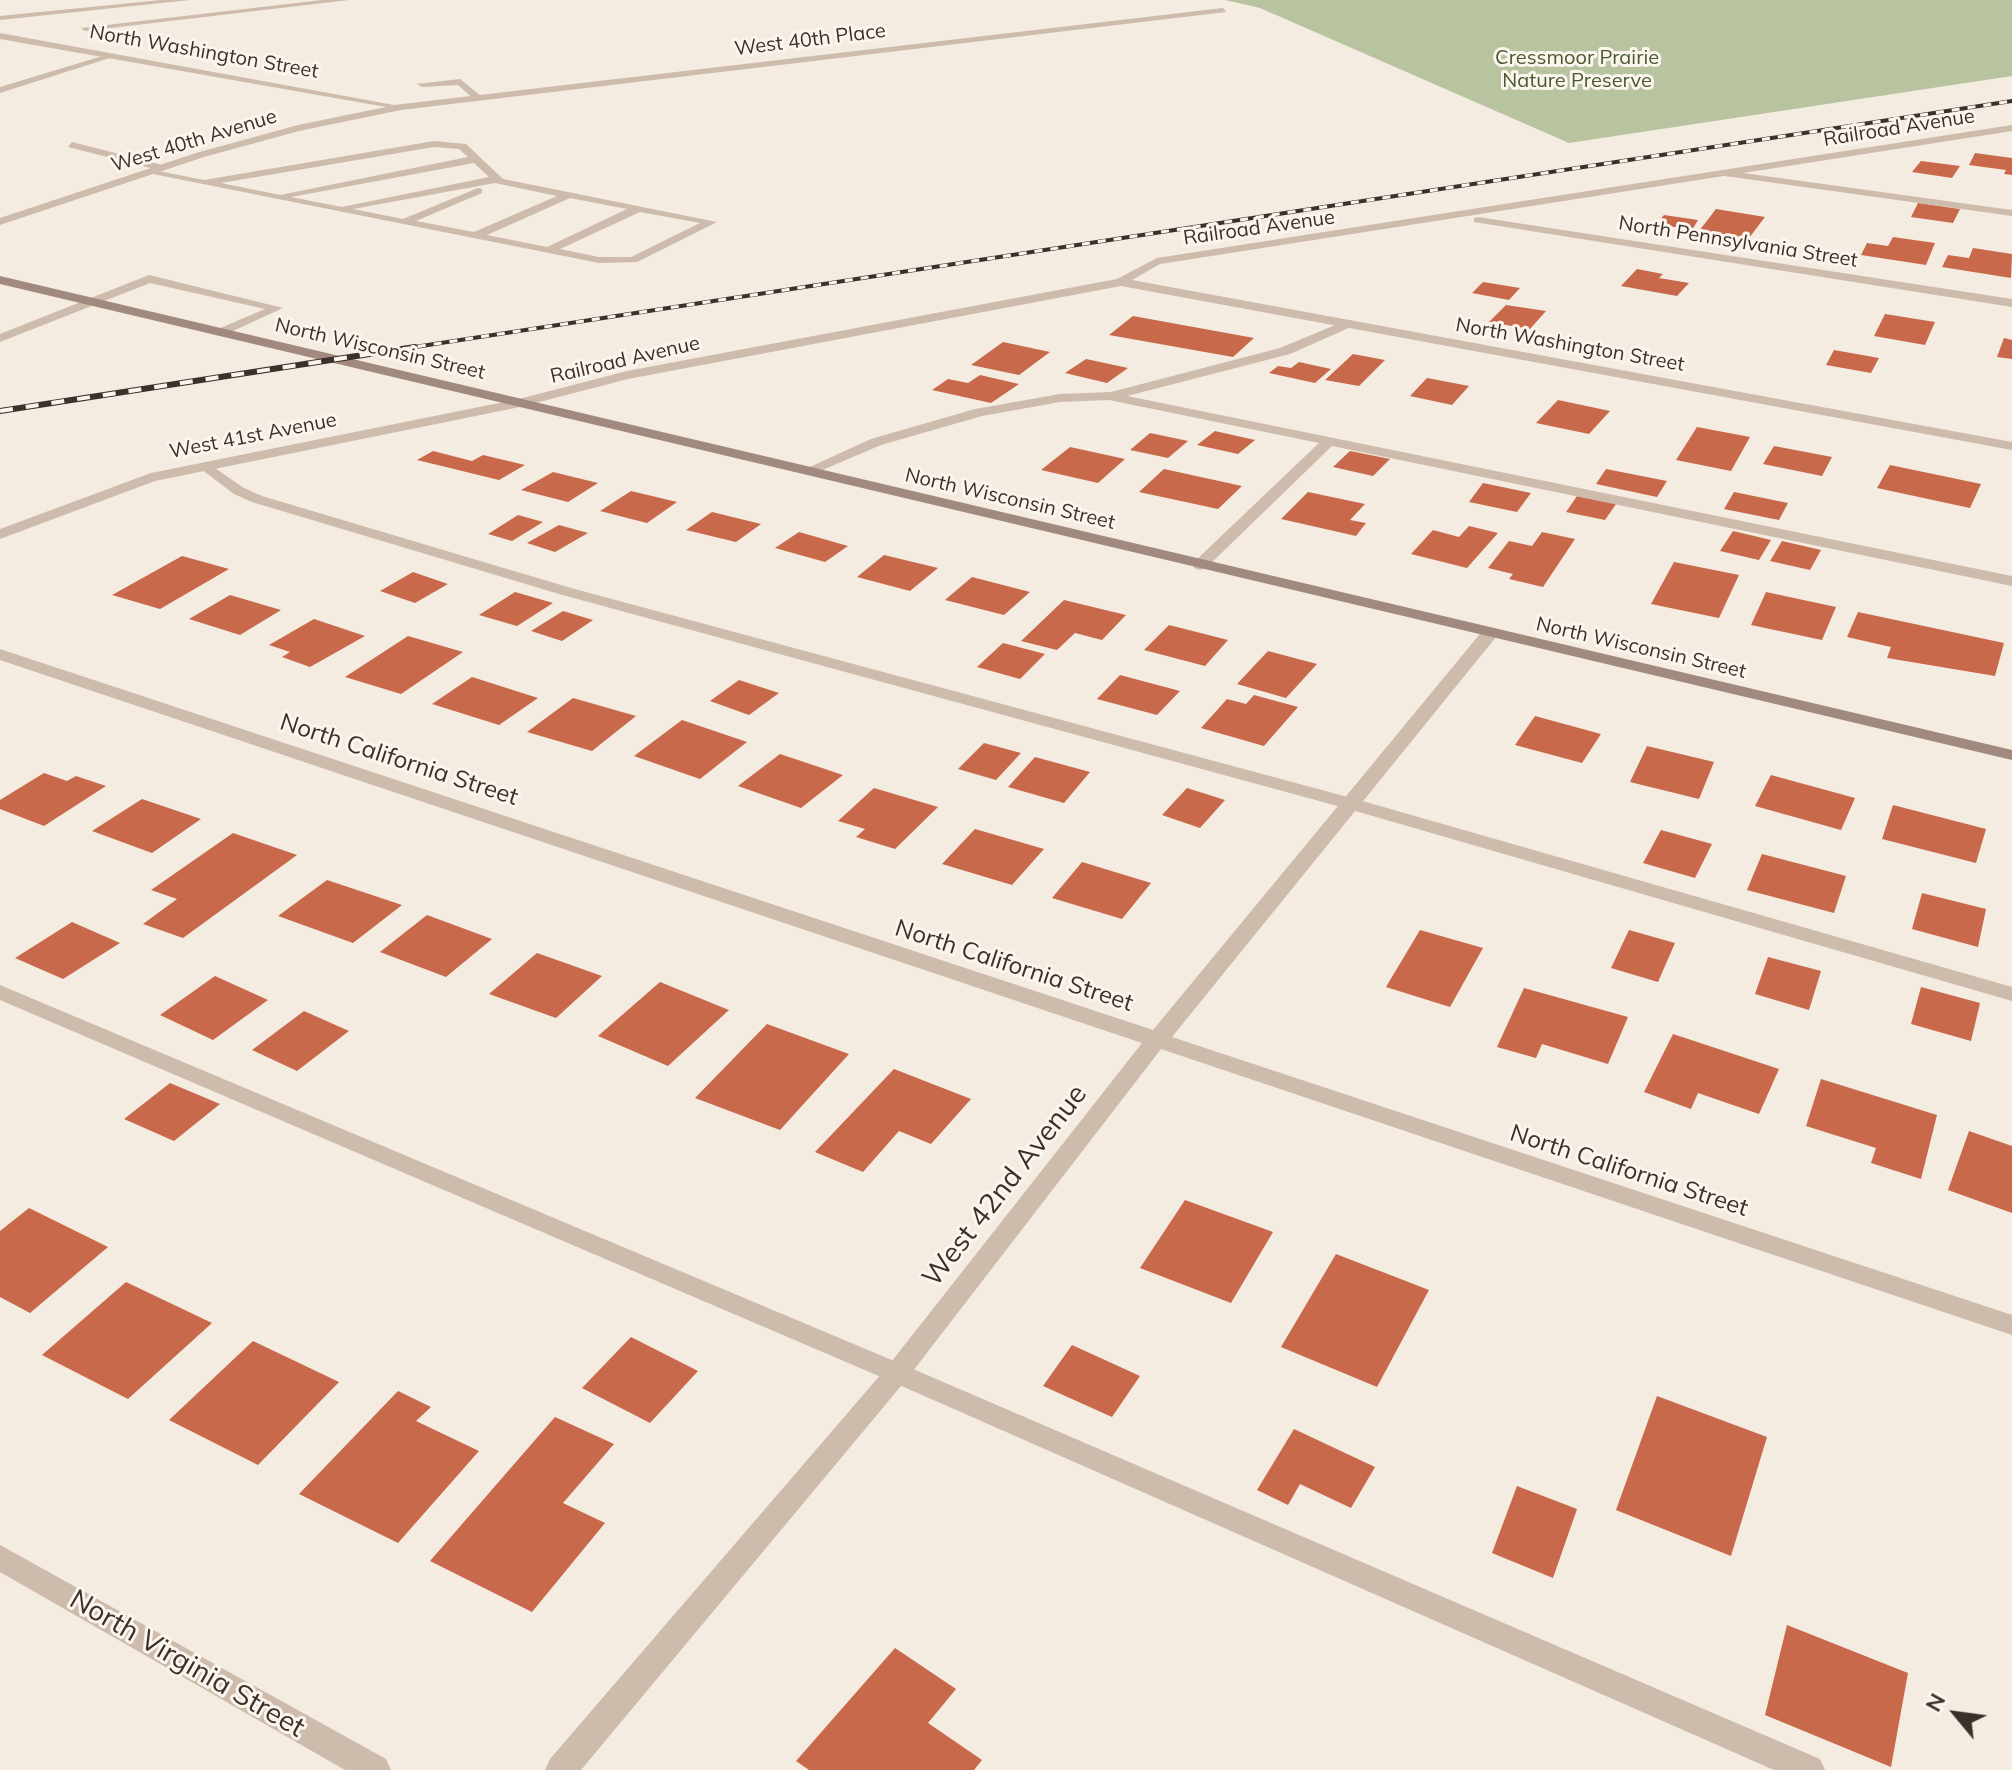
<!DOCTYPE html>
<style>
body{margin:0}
#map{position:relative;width:2012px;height:1770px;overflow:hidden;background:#f4ebe1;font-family:Mulish,sans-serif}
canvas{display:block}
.north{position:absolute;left:1916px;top:1674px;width:80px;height:80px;-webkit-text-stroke:6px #fbf5ee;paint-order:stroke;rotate:299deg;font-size:22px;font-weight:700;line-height:32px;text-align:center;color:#3b302b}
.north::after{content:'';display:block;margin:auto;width:28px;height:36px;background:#3b302b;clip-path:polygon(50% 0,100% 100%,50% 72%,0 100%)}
</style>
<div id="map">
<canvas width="2012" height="1770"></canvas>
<div class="north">N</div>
</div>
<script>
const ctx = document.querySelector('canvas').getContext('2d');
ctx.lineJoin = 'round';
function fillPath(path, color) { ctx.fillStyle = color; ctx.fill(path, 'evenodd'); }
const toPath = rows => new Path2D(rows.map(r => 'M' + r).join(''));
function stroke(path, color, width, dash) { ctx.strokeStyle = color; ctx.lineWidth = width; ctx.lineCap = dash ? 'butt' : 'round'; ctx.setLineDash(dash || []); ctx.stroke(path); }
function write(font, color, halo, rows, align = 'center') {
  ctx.font = font + ' Mulish,sans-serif'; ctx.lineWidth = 6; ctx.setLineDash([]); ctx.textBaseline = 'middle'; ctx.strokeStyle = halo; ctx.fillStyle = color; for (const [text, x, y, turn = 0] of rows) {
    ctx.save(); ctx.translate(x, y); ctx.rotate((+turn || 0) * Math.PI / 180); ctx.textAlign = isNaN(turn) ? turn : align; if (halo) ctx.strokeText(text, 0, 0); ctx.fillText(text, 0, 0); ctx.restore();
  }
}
fillPath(toPath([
 [1225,0,2012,0,2012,76,1569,143,1260,8]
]), '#b8c4a0');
fillPath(toPath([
 [1975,153,2012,158,2012,175,2004,174,2006,170,1969,165],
 [1921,161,1960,166,1952,178,1912,172],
 [1918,203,1960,209,1953,223,1911,217],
 [1716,209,1765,217,1749,238,1699,231],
 [1664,215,1698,220,1692,230,1657,224],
 [1893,237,1935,243,1926,265,1861,255,1867,243,1888,246],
 [1973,248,2012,254,2011,278,1942,267,1948,255,1969,258],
 [1637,269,1663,274,1659,278,1689,283,1677,296,1621,286],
 [1483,282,1520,288,1509,300,1472,293],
 [1506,305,1546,311,1530,329,1489,322],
 [1885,314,1935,322,1925,345,1874,336],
 [1133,316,1254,338,1233,357,1109,335],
 [2004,338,2012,340,2012,359,1997,357],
 [1003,342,1050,352,1019,375,971,365],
 [1834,350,1879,358,1871,373,1826,365],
 [1353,354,1385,360,1359,386,1325,380],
 [1086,359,1128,368,1107,383,1065,373],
 [1299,362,1331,369,1315,383,1269,373,1278,366,1291,368],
 [980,375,1019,384,991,403,932,390,948,379,968,383],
 [1427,378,1469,386,1452,405,1410,396],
 [1558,400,1610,411,1589,434,1536,423],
 [1697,427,1750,437,1731,471,1676,460],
 [1215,431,1255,440,1238,454,1197,445],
 [1150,433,1188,441,1168,458,1130,450],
 [1774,446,1832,457,1822,476,1763,464],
 [1070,447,1125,459,1098,483,1041,470],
 [433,451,472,461,483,455,525,465,499,480,417,460],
 [1350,451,1390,459,1373,476,1333,467],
 [1890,465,1981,484,1970,508,1877,488],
 [1164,469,1242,486,1218,509,1139,492],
 [1606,469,1667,481,1657,497,1596,484],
 [553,472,598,483,568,502,521,490],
 [1483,483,1531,493,1517,512,1469,502],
 [631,491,677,502,647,523,600,511],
 [1308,492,1365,504,1350,520,1366,523,1356,536,1281,519],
 [1734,492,1788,503,1779,520,1724,509],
 [1577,496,1616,504,1605,520,1566,512],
 [712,512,761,524,736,542,686,530],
 [518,515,543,522,512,541,488,534],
 [559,525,588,533,555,552,527,543],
 [1469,526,1498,533,1467,568,1411,554,1433,530,1459,537],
 [1733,531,1771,540,1759,560,1720,551],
 [799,532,848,546,825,562,775,548],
 [1542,532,1575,539,1543,587,1509,579,1513,574,1488,568,1509,541,1532,546],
 [1782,541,1821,550,1810,570,1770,561],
 [884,555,938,568,910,591,857,577],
 [182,556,229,569,160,609,112,595],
 [1674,562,1739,575,1719,618,1651,604],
 [413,572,448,584,415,603,380,591],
 [972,577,1030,592,1004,615,945,600],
 [515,592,553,603,517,626,479,615],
 [1766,592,1836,607,1822,640,1751,625],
 [230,595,281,610,240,635,189,619],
 [1064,600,1126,615,1102,640,1075,633,1057,650,1021,641],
 [563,611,593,620,562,641,531,631],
 [1858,612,2004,643,1995,676,1887,658,1891,647,1847,637],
 [314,619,365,636,310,667,282,657,290,652,269,645],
 [1169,625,1228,640,1205,666,1144,650],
 [408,636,463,652,401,694,345,677],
 [1003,643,1045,654,1020,679,977,667],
 [1268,651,1317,664,1286,698,1237,684],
 [1120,675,1180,691,1157,715,1097,699],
 [472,677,538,698,499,725,432,704],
 [739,680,779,693,749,715,710,701],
 [1254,695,1298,707,1264,746,1201,728,1227,699,1246,704],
 [573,698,636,716,592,751,527,732],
 [1535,716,1601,734,1582,763,1515,745],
 [682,720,747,742,700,779,634,756],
 [984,743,1021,753,996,780,958,769],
 [1647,746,1714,762,1699,799,1630,782],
 [780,754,843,775,801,808,738,786],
 [1035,757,1090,772,1064,803,1008,787],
 [44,773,67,781,76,776,106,786,44,826,0,809,0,800],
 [1771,775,1855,798,1841,830,1755,806],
 [874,788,938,807,895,849,856,837,865,829,838,821],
 [1187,788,1225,800,1200,828,1162,815],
 [142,799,201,819,152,853,92,831],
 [1893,805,1986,829,1976,863,1882,839],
 [975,829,1044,849,1012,885,942,864],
 [1661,830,1712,844,1695,878,1643,863],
 [233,833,297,855,183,938,143,924,177,899,151,890],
 [1762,854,1846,876,1834,913,1747,890],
 [1082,862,1151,883,1122,919,1052,898],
 [327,880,402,905,353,943,278,916],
 [1922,893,1986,909,1978,947,1912,929],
 [427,915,492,939,446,977,380,952],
 [72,922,120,943,63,979,15,958],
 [1420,930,1483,948,1450,1007,1386,987],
 [1629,930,1675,943,1658,982,1611,968],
 [537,953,602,976,556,1018,489,994],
 [1768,957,1821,971,1809,1010,1755,994],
 [215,976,268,1000,213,1040,160,1015],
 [660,982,729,1010,668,1066,598,1036],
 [1921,987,1980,1003,1971,1041,1911,1024],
 [1524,988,1628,1017,1608,1064,1542,1044,1536,1058,1497,1047],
 [304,1011,349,1031,297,1071,252,1050],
 [767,1024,849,1054,780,1130,695,1098],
 [1673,1034,1779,1069,1759,1114,1698,1093,1691,1109,1644,1092],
 [894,1069,971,1099,931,1144,899,1131,863,1172,815,1152],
 [1821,1079,1937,1115,1921,1179,1871,1163,1876,1148,1806,1126],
 [170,1083,220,1104,174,1141,124,1119],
 [1969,1131,2012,1146,2012,1213,1948,1190],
 [1185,1200,1273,1232,1231,1303,1140,1268],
 [29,1208,108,1247,30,1313,0,1297,0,1231],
 [1336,1254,1429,1290,1377,1387,1281,1347],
 [126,1282,212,1323,128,1399,42,1355],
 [631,1337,698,1371,650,1423,582,1388],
 [253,1341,339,1382,258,1465,169,1420],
 [1072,1345,1140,1376,1112,1417,1043,1386],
 [398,1391,431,1407,416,1421,479,1451,398,1543,299,1494],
 [1657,1396,1767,1437,1731,1556,1616,1510],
 [555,1417,614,1444,563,1503,605,1523,532,1612,430,1561],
 [1294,1429,1375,1467,1351,1508,1300,1484,1288,1505,1257,1490],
 [1517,1486,1577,1509,1553,1578,1492,1553],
 [1787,1625,1908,1673,1891,1767,1765,1715],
 [895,1648,956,1689,928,1723,982,1760,974,1770,809,1770,796,1761]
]), '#c8694b');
fillPath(toPath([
 [322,0,349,0,85,31,81,28,322,0],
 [109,54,116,56,0,93,0,87,109,54],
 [460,79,481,96,481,100,475,100,458,85,422,87,417,84,460,79],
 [434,141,466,144,503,179,717,222,637,262,599,263,143,172,148,169,204,180,434,141],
 [434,147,459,149,468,157,280,195,221,183,434,147],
 [474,163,489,177,342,207,291,197,474,163],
 [495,183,557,196,474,232,416,221,482,193,482,189,478,188,403,219,353,209,495,183],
 [570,198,627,209,547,247,487,235,570,198],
 [640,212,700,223,631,257,599,257,560,249,640,212],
 [72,142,166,166,167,168,162,171,68,147,72,142],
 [1729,171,2012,210,2012,216,1725,176,1724,174,1729,171],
 [149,275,283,308,222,336,216,332,218,329,265,309,150,283,0,342,0,334,149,275],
 [1347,320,1351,321,1351,327,1290,354,1127,396,2012,576,2012,586,1332,446,1206,568,1200,570,1194,568,1194,562,1319,443,1109,400,1060,402,982,416,881,445,813,474,801,471,871,439,975,409,1060,394,1111,392,1280,348,1347,320],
 [206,462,244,488,262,496,571,588,1359,800,2012,987,2012,1001,1345,808,559,594,252,502,234,494,201,469,199,466,206,462],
 [0,985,906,1366,1820,1759,1825,1770,1774,1770,888,1380,0,1000,0,985]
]), '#cdbbac');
fillPath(toPath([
 [161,0,190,0,0,20,0,16,161,0],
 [1223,8,1226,12,401,110,299,131,204,157,0,225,0,218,196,153,298,125,386,107,0,39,0,33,394,105,1223,8],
 [2012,125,2012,131,1160,264,1132,280,2012,442,2012,450,1121,286,628,379,520,407,155,481,0,539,0,529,151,473,519,399,627,371,1117,279,1157,258,2012,125],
 [1478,217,2012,299,2012,307,1474,222,1474,218,1478,217],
 [1490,628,1498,633,1496,637,1172,1037,2012,1315,2012,1335,1161,1049,906,1380,581,1770,545,1770,550,1759,888,1366,1142,1043,0,660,0,649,1153,1030,1484,629,1490,628],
 [0,1545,386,1759,391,1770,345,1770,0,1572,0,1545]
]), '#cdbbac');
fillPath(toPath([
 [0,276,2012,750,2012,760,0,284,0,276]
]), '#a18a7d');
const railFar1 = toPath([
 [402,349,2012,101]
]);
const rail = toPath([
 [0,411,415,347]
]);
stroke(railFar1, '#3b302b', 4);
stroke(rail, '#3b302b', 6);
stroke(railFar1, '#fbf5ee', 3, [8]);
stroke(rail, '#fbf5ee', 4, [13]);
write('20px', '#3b302b', '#fbf5ee', [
 ["West 40th Place",810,40,-7],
 ["North Washington Street",204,52,10],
 ["Railroad Avenue",1899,128,-9],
 ["West 40th Avenue",194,141,-17],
 ["Railroad Avenue",1259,228,-8],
 ["North Pennsylvania Street",1738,242,9],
 ["North Washington Street",1570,345,10],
 ["North Wisconsin Street",380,349,13],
 ["Railroad Avenue",625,360,-13],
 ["West 41st Avenue",253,436,-11],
 ["North Wisconsin Street",1010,499,13],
 ["North Wisconsin Street",1641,648,13]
]);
write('20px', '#4a5a2e', '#fbf5ee', [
 ["Cressmoor Prairie",1577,58],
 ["Nature Preserve",1577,81]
]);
write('24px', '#3b302b', '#fbf5ee', [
 ["North California Street",399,760,18],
 ["North California Street",1014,966,18],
 ["North California Street",1629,1171,18]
]);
write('28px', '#3b302b', '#fbf5ee', [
 ["West 42nd Avenue",1005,1186,-52],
 ["North Virginia Street",187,1664,30]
]);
</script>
